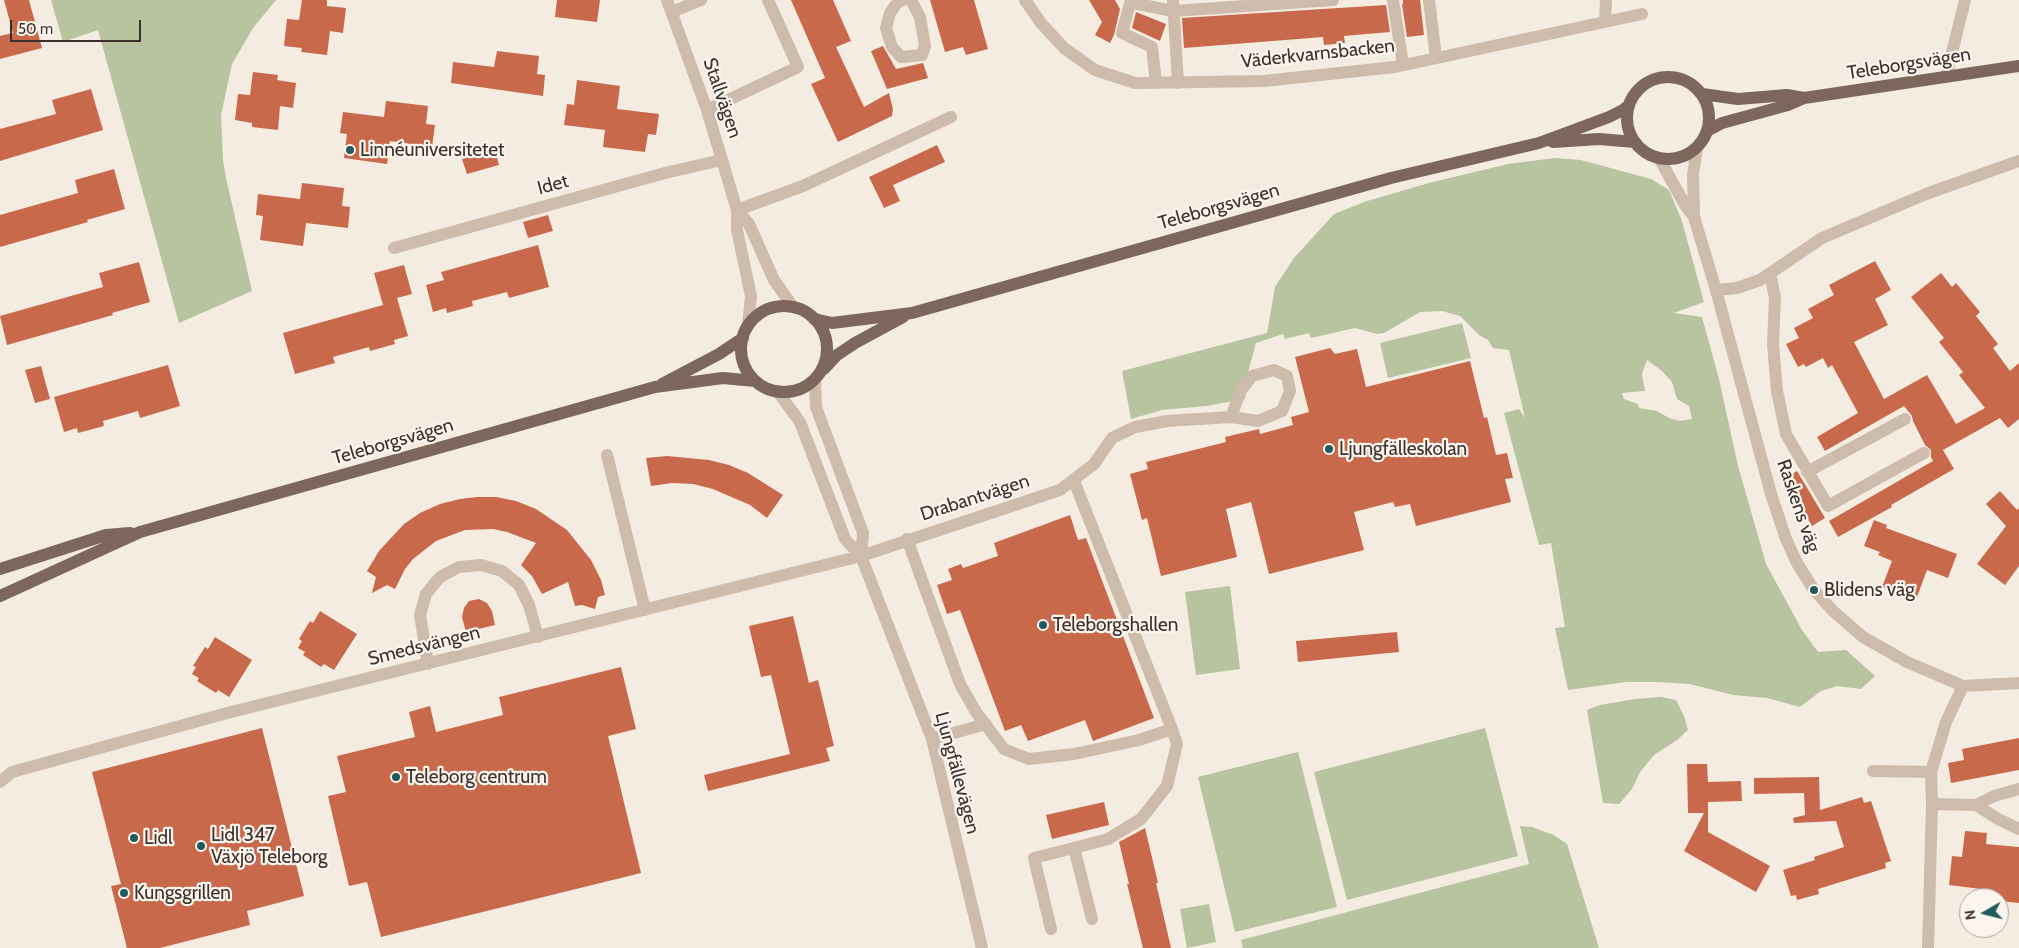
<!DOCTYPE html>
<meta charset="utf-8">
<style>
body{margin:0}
#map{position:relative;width:2019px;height:948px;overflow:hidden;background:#f4ebe1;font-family:Cabin,sans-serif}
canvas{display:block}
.north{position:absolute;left:1959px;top:888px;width:50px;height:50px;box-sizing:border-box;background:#fbf5ee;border:1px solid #aea6a0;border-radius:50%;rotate:262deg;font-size:14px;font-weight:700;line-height:20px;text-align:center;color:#3b302b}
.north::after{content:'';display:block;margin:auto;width:18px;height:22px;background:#1f5a5e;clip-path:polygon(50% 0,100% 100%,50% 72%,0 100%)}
.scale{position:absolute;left:10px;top:20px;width:131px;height:22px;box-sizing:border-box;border:2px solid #3b302b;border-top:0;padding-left:6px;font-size:15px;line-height:18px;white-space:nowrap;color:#3b302b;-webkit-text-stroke:4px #fbf5ee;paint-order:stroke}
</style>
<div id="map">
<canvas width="2019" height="948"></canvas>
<div class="north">N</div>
<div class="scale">50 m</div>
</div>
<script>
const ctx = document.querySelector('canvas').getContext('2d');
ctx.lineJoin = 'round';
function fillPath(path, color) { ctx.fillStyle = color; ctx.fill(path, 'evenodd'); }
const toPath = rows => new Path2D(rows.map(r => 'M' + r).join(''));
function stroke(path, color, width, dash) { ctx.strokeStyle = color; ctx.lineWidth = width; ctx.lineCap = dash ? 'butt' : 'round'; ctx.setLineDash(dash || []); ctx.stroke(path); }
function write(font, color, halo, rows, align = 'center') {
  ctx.font = font + ' Cabin,sans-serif'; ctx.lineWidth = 4.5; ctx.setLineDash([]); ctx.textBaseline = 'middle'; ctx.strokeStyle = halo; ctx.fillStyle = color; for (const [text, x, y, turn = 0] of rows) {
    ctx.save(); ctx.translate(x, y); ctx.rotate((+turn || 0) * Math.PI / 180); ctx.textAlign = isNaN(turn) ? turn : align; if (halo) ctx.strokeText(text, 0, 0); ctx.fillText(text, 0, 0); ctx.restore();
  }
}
fillPath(toPath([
 [51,0,276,0,253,28,232,64,221,115,223,160,226,178,252,291,179,323,98,30,63,42],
 [1555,158,1581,160,1651,179,1669,190,1682,221,1704,302,1674,313,1702,317,1719,379,1738,466,1766,564,1802,630,1818,652,1846,650,1875,676,1861,689,1837,686,1821,691,1800,707,1767,698,1733,695,1690,684,1658,682,1626,682,1568,690,1555,628,1565,627,1551,543,1539,545,1504,413,1519,409,1525,418,1509,350,1493,348,1488,340,1479,335,1460,316,1442,311,1420,312,1384,333,1377,334,1355,328,1311,338,1309,333,1285,339,1283,334,1256,343,1247,376,1245,399,1206,406,1162,410,1131,419,1122,371,1267,333,1275,287,1294,258,1334,214,1367,201,1429,183,1508,164],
 [1647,360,1662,371,1672,382,1677,399,1689,406,1692,419,1680,421,1669,418,1657,411,1639,408,1638,404,1624,399,1622,393,1645,391,1642,374],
 [1462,323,1471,358,1388,378,1380,343],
 [1230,586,1240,669,1196,675,1185,592],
 [1661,697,1676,700,1684,716,1688,730,1677,740,1654,755,1640,772,1632,789,1619,804,1603,803,1587,710,1600,705,1635,699],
 [1485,728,1518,856,1347,900,1314,772],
 [1298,752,1337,907,1235,932,1198,777],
 [1520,826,1532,827,1554,835,1567,844,1599,948,1243,948,1241,940,1529,864],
 [1209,904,1216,942,1187,948,1180,909]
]), '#b8c4a0');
fillPath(toPath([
 [4,0,29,0,42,48,0,59,0,36,13,33],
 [302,0,327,0,327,6,346,8,343,33,330,31,327,55,301,52,302,48,284,46,287,19,299,20],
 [557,0,600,0,597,22,555,17],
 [791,0,833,0,851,41,836,47,864,107,889,93,893,109,892,116,838,142,811,84,825,78],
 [930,0,974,0,988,49,966,55,963,47,945,52],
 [1089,0,1115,0,1120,9,1114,35,1110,43,1095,35,1102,22],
 [1403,0,1420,0,1424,35,1407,37,1402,4,1403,4],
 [1386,5,1390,32,1344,36,1345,43,1324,45,1323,37,1184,48,1182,18],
 [1136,12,1166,24,1160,41,1132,28],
 [883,46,896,69,923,63,928,78,887,89,871,51],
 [497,51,539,56,537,74,545,75,543,96,451,83,453,62,494,67],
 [253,72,278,75,277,80,296,83,293,108,280,106,278,130,252,127,252,123,235,120,238,94,250,95],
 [577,80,620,86,617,109,659,114,656,135,648,134,645,152,603,147,605,130,564,125,567,104,574,105],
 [91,89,103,130,0,161,0,129,56,114,52,100],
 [386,101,428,106,426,124,435,125,432,147,390,141,387,164,344,158,347,134,340,133,343,112,384,117],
 [937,145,945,162,893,185,900,201,884,208,869,177],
 [495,150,499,165,467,174,462,159],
 [114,169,125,209,87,220,88,222,0,247,0,215,78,193,75,180],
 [302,183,344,188,342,206,350,207,348,228,306,223,303,246,260,240,263,216,256,215,258,194,300,199],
 [548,215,553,231,528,238,523,222],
 [538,245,549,287,509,298,507,292,472,301,473,306,447,313,446,308,433,312,426,285,444,280,441,272],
 [1875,261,1891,290,1875,299,1888,325,1854,342,1884,399,1927,375,1956,424,1985,408,1959,375,1963,372,1939,342,1944,338,1911,297,1941,273,1952,287,1956,283,1980,312,1976,316,1998,344,1993,348,2010,371,2019,363,2019,419,2008,428,2000,418,1943,450,1954,469,1891,505,1892,507,1838,537,1829,521,1933,461,1931,457,1931,450,1925,445,1913,421,1912,416,1904,406,1825,451,1817,437,1858,413,1832,365,1828,368,1823,358,1806,367,1804,364,1798,367,1786,344,1799,338,1794,328,1813,318,1808,309,1834,295,1829,285],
 [139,262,150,302,112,313,113,315,7,345,0,316,103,287,99,273],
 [404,265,412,294,397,298,408,336,394,340,395,344,370,351,369,347,333,357,335,363,295,374,283,333,383,305,374,273],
 [1330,348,1335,354,1357,349,1366,387,1470,361,1484,418,1487,417,1496,455,1507,453,1513,478,1505,479,1511,502,1416,526,1410,504,1395,507,1393,502,1354,512,1364,550,1269,574,1251,502,1226,509,1237,557,1161,576,1147,518,1142,520,1130,474,1148,469,1146,462,1226,442,1225,437,1259,429,1260,434,1293,425,1291,417,1309,412,1295,357],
 [168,365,180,406,140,418,138,411,103,421,104,426,78,433,77,428,64,432,54,397],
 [41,366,50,399,35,403,25,370],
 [667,456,709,460,729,465,748,473,783,495,767,518,750,505,713,489,693,484,672,483,651,486,646,458],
 [1797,471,1825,518,1812,526,1784,479],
 [2000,491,2017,510,2019,508,2019,566,2005,585,1977,564,2006,526,1986,504],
 [477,497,496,497,516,501,536,509,567,530,591,560,601,580,605,595,598,597,595,609,582,605,575,606,568,582,542,594,532,576,521,565,536,543,507,532,493,529,465,530,436,541,413,559,405,569,395,589,387,585,372,593,376,577,367,571,379,551,404,524,420,513,440,504,460,499],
 [1070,515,1078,540,1086,538,1154,718,1093,741,1085,720,1028,741,1021,725,1005,731,960,610,947,614,937,585,952,580,948,569,961,564,963,568,998,556,994,543],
 [1874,520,1887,525,1886,528,1957,554,1948,578,1927,570,1917,597,1882,587,1892,561,1878,555,1880,552,1864,546],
 [479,599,487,603,492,611,495,625,466,632,462,617,464,608,469,601],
 [320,611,357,634,334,670,324,664,321,667,303,655,305,652,298,648,302,641,299,639,310,621,313,623],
 [793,616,809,683,818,680,834,746,826,748,830,761,708,791,704,775,790,754,771,675,761,677,749,626],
 [1397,632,1399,652,1298,662,1296,641],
 [215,637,252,660,229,697,218,690,216,693,197,681,199,678,192,674,196,667,193,666,205,647,208,649],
 [621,667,636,729,608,736,641,873,381,937,367,882,349,886,328,796,346,792,337,756,415,737,409,712,430,706,436,732,503,715,499,697],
 [262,728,304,896,247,911,250,925,160,948,127,948,111,886,121,884,92,772],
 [2019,738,2019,770,1951,783,1948,763,1964,760,1962,749],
 [1687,764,1707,764,1708,782,1741,781,1742,801,1708,802,1708,832,1770,866,1756,892,1684,851,1704,813,1688,813],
 [1819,777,1820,810,1862,797,1864,803,1871,801,1891,861,1885,863,1886,868,1818,889,1819,894,1797,900,1796,895,1791,896,1783,870,1815,860,1814,857,1844,847,1836,821,1794,823,1793,818,1805,815,1804,793,1754,794,1754,778],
 [1104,802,1109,825,1052,839,1046,815],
 [1145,828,1158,883,1156,883,1171,948,1143,948,1127,884,1129,884,1119,842],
 [1965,831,1987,833,1986,844,2019,847,2019,903,1999,901,1999,898,1988,898,1989,890,1949,885,1952,856,1962,857]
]), '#c8694b');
stroke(toPath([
 [667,0,707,110,737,210,737,230,751,296,748,326],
 [903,0,897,3,890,13,886,28,892,47,901,57,922,55,925,46,920,17,911,0],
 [1025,0,1041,23,1064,48,1095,70,1135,83,1264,81,1395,67,1642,14],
 [1131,0,1122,33,1152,47,1156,83],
 [1133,0,1138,4,1173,11,1333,0],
 [1173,0,1178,83],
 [1393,0,1403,65],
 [1429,0,1436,58],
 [672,12,701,0],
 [1605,21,1606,0],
 [1946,77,1965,0],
 [707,110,798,67,768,0],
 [1697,147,1693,175,1694,217,1716,290,1771,494,1786,539,1797,563,1814,590,1833,611,1863,637,1907,662,1963,686,2019,683],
 [1659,158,1685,205,1694,217],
 [737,210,803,186,951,117],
 [737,210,749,224,774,280,793,307],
 [394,248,665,173,722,160],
 [1770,273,1775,298,1773,344,1777,391,1786,434,1828,506,1924,453],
 [1716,290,1737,288,1760,280,1822,238,1926,194,2019,161],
 [815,379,816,407,863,533,861,556],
 [778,392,800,422,845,539,861,556,932,739,982,948],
 [607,455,645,610],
 [1807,472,1905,419],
 [907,539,960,684,976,712,1004,749,1029,759,1074,754,1139,740,1172,729,1074,481],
 [428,664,420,615,426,594,440,577,459,567,481,565,502,571,519,585,529,605,538,637],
 [932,739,986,724],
 [1873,771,1931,772],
 [0,782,12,772,231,712,861,556,1060,490,1094,464,1112,438,1135,427,1167,421,1231,417,1258,421,1282,411,1290,391,1287,376,1274,370,1252,376,1241,390,1231,417],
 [1932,804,1976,805,1994,796,2019,789],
 [1976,805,1998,819,2019,829],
 [1074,848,1108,839,1141,819,1167,786,1177,744,1172,729],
 [1051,929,1034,858,1074,848,1092,919],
 [1928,948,1932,804,1931,772,1946,722,1963,686]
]), '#cdbbac', 12);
stroke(toPath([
 '1627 118a41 41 0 1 1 82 0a41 41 0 1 1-82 0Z',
 [1702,94,1738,99,1787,95,1804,98],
 [1707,131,1722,123,1788,105,1804,98,2019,66],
 [1553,142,1599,139,1635,142],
 '741 349a43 43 0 1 1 86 0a43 43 0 1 1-86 0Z',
 [814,319,832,323,912,313,1391,178,1539,143,1609,117,1623,110,1629,105],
 [824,369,837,355,855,343,903,317],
 [662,384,719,354,743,338],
 [0,569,106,535,130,533],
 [0,596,140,532,655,387,723,378,755,381]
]), '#7d675c', 12);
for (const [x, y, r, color] of [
 [350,150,5,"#1f5a5e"],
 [1329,449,5,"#1f5a5e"],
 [1814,590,5,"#1f5a5e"],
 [1043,625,5,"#1f5a5e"],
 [396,777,5,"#1f5a5e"],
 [134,838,5,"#1f5a5e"],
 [201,846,5,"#1f5a5e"],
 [124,893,5,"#1f5a5e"]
]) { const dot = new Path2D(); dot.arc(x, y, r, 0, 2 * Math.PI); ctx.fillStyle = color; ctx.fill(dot); stroke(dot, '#fbf5ee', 2); }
write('19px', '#3b302b', '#fbf5ee', [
 ["Väderkvarnsbacken",1318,54,-6],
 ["Teleborgsvägen",1909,64,-9],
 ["Stallvägen",722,98,71],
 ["Idet",553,185,-15],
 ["Teleborgsvägen",1219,207,-16],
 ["Teleborgsvägen",393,442,-16],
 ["Drabantvägen",975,498,-18],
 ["Raskens väg",1798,506,71],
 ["Smedsvängen",424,646,-14],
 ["Ljungfällevägen",957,773,75]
]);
write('19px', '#3b302b', '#fbf5ee', [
 ["Linnéuniversitetet",360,150],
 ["Ljungfälleskolan",1339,449],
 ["Blidens väg",1824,590],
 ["Teleborgshallen",1053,625],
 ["Teleborg centrum",406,777],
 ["Lidl 347",211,835],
 ["Växjö Teleborg",211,857],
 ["Lidl",144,838],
 ["Kungsgrillen",134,893]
], 'left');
</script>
